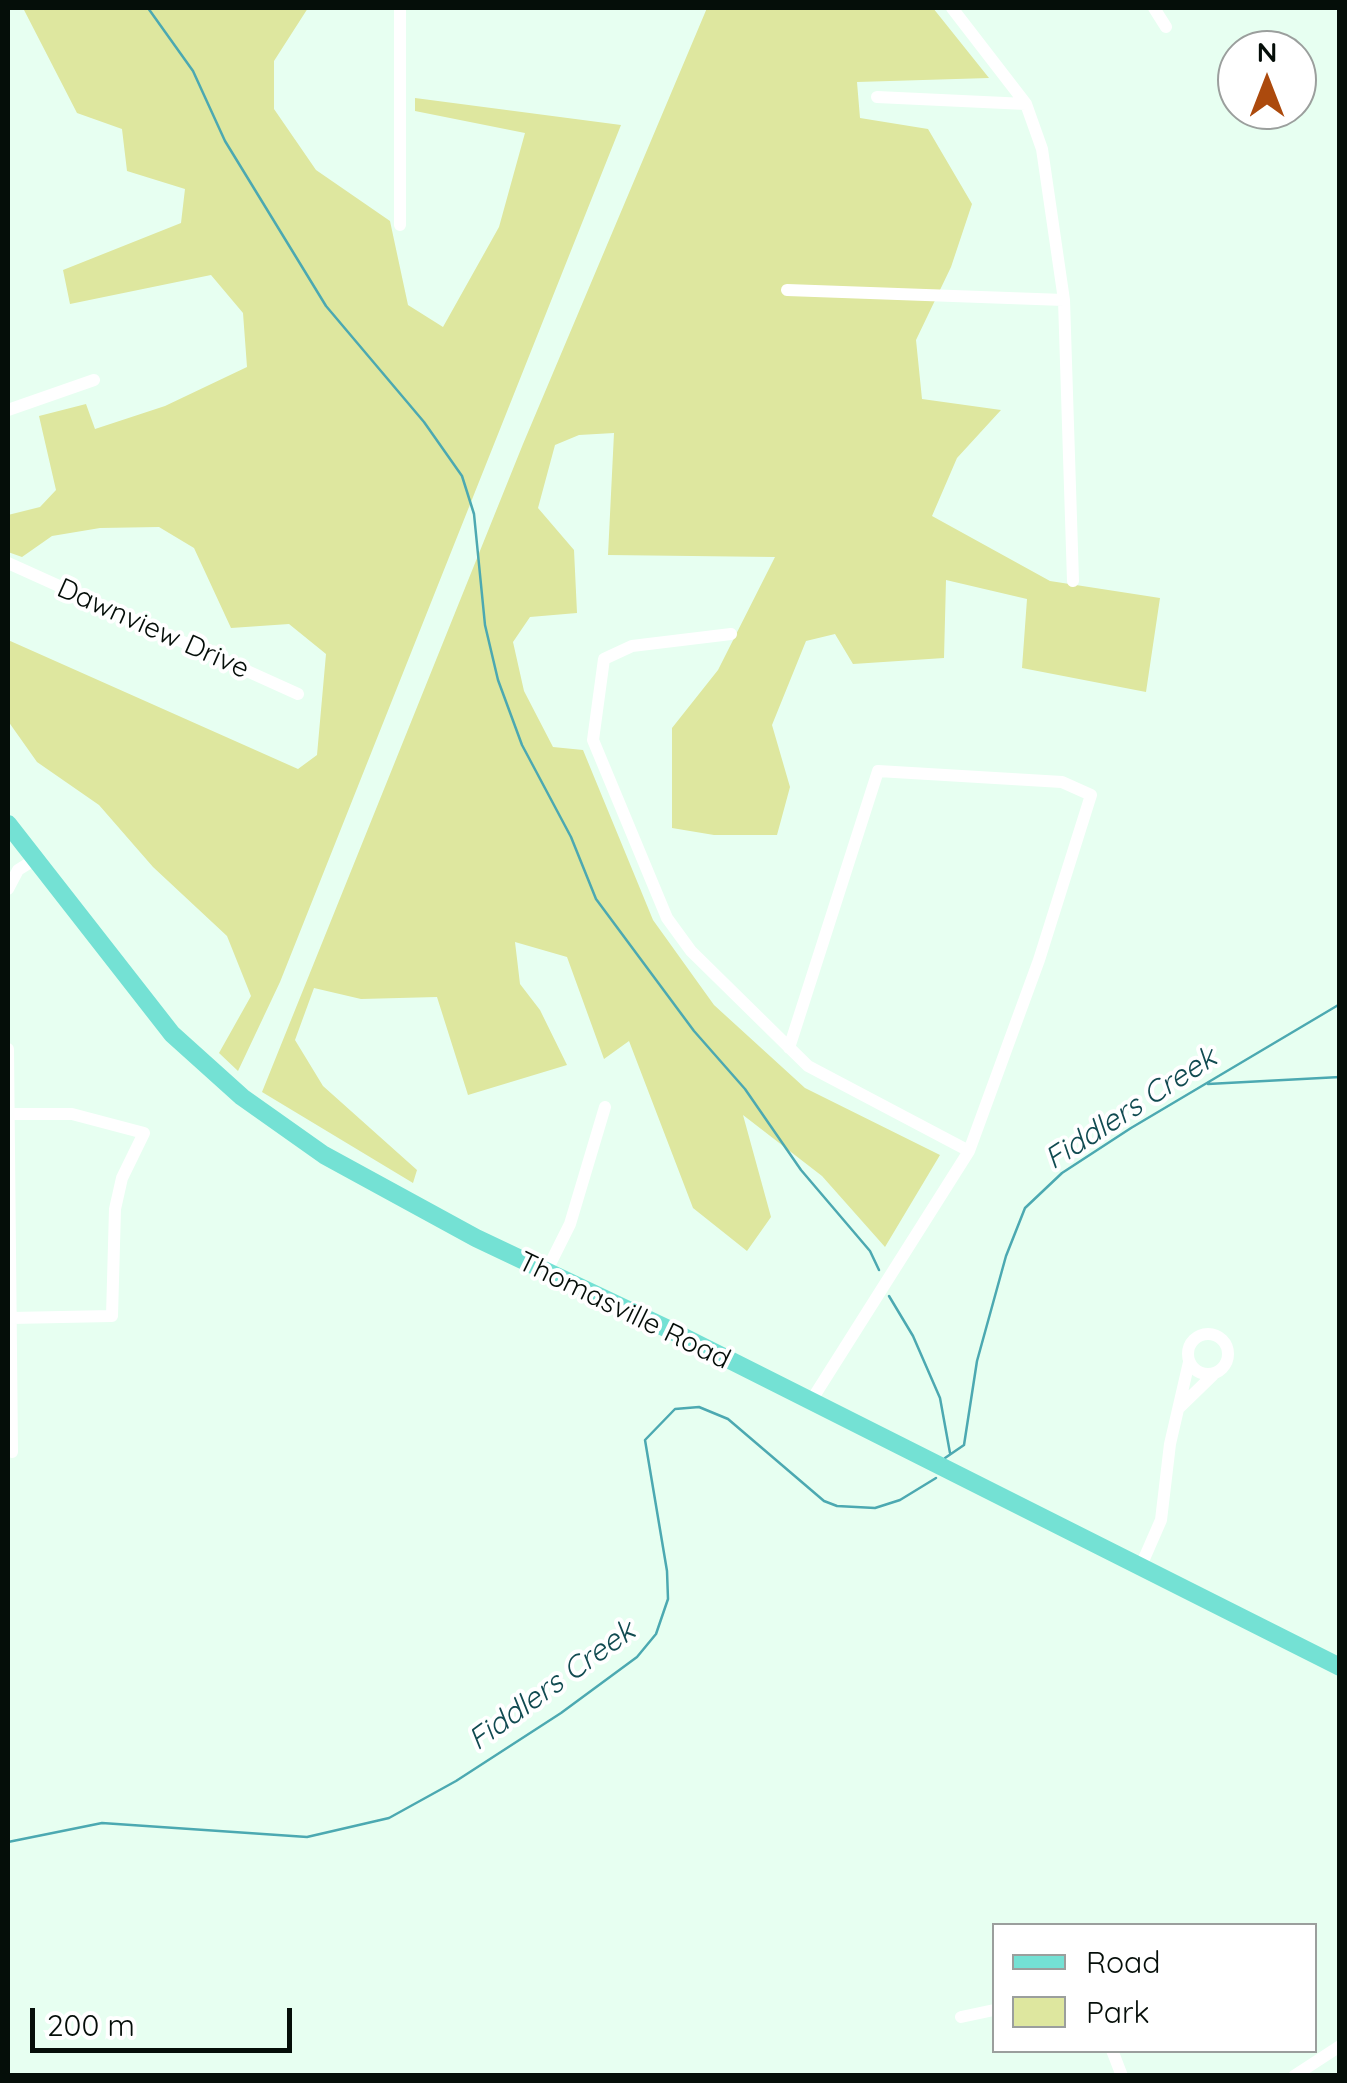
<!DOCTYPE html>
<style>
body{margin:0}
#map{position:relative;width:1347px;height:2083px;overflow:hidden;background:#e7fff1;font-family:Quicksand,sans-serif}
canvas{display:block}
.frame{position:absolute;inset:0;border:10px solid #050e09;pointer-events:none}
.legend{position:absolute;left:992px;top:1923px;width:325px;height:130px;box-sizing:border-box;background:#fff;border:2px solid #9b9f9d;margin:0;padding:12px 18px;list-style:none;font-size:30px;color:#050e09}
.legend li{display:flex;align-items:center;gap:20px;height:50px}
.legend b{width:50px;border:2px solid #9b9f9d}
.north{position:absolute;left:1217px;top:30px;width:100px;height:100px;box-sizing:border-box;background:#fff;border:2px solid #9b9f9d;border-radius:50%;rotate:0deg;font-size:28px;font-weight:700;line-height:40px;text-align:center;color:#050e09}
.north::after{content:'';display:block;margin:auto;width:35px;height:45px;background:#ac4a0d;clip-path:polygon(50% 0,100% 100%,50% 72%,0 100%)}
.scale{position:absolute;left:30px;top:2008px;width:262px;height:45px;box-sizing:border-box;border:5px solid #050e09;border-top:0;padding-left:12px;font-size:30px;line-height:35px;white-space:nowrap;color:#050e09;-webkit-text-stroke:8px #fff;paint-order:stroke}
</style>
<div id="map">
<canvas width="1347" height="2083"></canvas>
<div class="frame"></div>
<ul class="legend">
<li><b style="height:12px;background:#74e1d4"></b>Road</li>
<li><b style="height:28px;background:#dee79f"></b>Park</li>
</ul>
<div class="north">N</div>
<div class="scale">200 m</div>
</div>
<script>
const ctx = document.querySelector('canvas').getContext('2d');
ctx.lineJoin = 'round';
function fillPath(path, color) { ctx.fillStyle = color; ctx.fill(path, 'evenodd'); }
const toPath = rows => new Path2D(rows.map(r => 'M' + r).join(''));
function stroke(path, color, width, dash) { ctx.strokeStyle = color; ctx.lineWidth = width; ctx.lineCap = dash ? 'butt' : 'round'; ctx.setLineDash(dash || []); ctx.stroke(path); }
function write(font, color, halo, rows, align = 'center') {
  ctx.font = font + ' Quicksand,sans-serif'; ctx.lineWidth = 8; ctx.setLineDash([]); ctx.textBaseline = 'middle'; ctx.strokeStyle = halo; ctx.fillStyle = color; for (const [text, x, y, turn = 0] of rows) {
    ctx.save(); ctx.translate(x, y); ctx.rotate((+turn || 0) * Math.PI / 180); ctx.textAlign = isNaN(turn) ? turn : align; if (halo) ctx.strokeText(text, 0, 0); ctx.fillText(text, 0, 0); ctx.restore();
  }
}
fillPath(toPath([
 [23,8,308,8,274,61,274,109,316,170,390,221,408,305,443,327,499,227,525,133,415,111,415,98,621,125,280,982,238,1071,219,1053,251,996,227,936,153,867,99,805,37,762,8,721,8,640,298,769,317,755,326,654,289,624,231,628,194,548,159,527,100,528,52,536,22,557,8,552,8,515,40,507,56,490,39,416,86,404,95,429,165,406,247,367,243,313,211,275,70,304,63,270,181,223,185,189,127,171,122,129,77,113],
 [707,8,933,8,989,78,857,82,860,118,928,129,972,204,951,267,916,340,922,399,1001,410,957,458,932,516,1050,581,1160,598,1146,692,1022,668,1027,599,946,580,944,658,853,664,835,634,806,641,772,725,790,787,777,835,714,835,672,828,672,728,718,670,775,557,608,555,614,433,579,435,555,445,538,508,574,550,577,613,530,617,513,642,524,691,553,747,583,750,653,920,714,1005,805,1088,940,1155,885,1247,822,1176,743,1115,771,1217,747,1251,693,1208,629,1041,604,1059,567,957,515,942,520,984,540,1010,567,1065,468,1095,437,997,361,999,314,988,295,1040,323,1086,417,1170,413,1183,262,1092,523,444]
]), '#dee79f');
stroke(toPath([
 [148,8,193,71,225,141,326,306,424,422,462,476,474,514,485,625,498,680,522,745,571,837,596,899,694,1031,745,1089,801,1170,870,1251,879,1270],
 [1208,1084,1340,1077],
 [889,1296,913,1336,940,1398,950,1453],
 [945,1458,964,1445,977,1361,1006,1256,1025,1208,1062,1173,1131,1128,1340,1004],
 [8,1842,102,1823,307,1837,389,1818,456,1781,561,1713,637,1657,656,1634,668,1599,667,1571,645,1440,675,1409,699,1407,728,1419,824,1501,837,1506,875,1508,900,1500,936,1478]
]), '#4ca9b1', 2.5);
stroke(toPath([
 [952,8,1026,104,1042,149,1064,300,1073,581],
 [1154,8,1166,27],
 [877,97,1026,104],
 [400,225,400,8],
 [787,290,1064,300],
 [8,410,94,380],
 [8,563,298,694],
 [731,634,632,646,604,659,593,740,667,918,691,951,808,1066,969,1151],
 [8,889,18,870,34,860],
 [789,1048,878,771,1062,782,1091,795,1039,960,969,1151,811,1401],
 [8,1049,12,1452],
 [8,1114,72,1114,144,1133,122,1178,115,1209,112,1316,11,1318],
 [546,1272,570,1224,605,1107],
 '1188 1354a20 20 0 1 1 40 0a20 20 0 1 1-40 0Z',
 [1179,1408,1213,1375],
 [1140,1568,1161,1520,1170,1444,1189,1362],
 [961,2017,994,2010],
 [1112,2050,1122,2076],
 [1294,2076,1340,2046]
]), '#fff', 12);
stroke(toPath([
 [8,824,172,1034,242,1097,324,1155,476,1238,668,1329,1340,1667]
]), '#74e1d4', 18);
write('28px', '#050e09', '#fff', [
 ["Dawnview Drive",153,629,24],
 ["Thomasville Road",624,1311,26]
]);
write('italic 30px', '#114b51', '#fff', [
 ["Fiddlers Creek",1131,1109,-33],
 ["Fiddlers Creek",552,1686,-36]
]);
</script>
